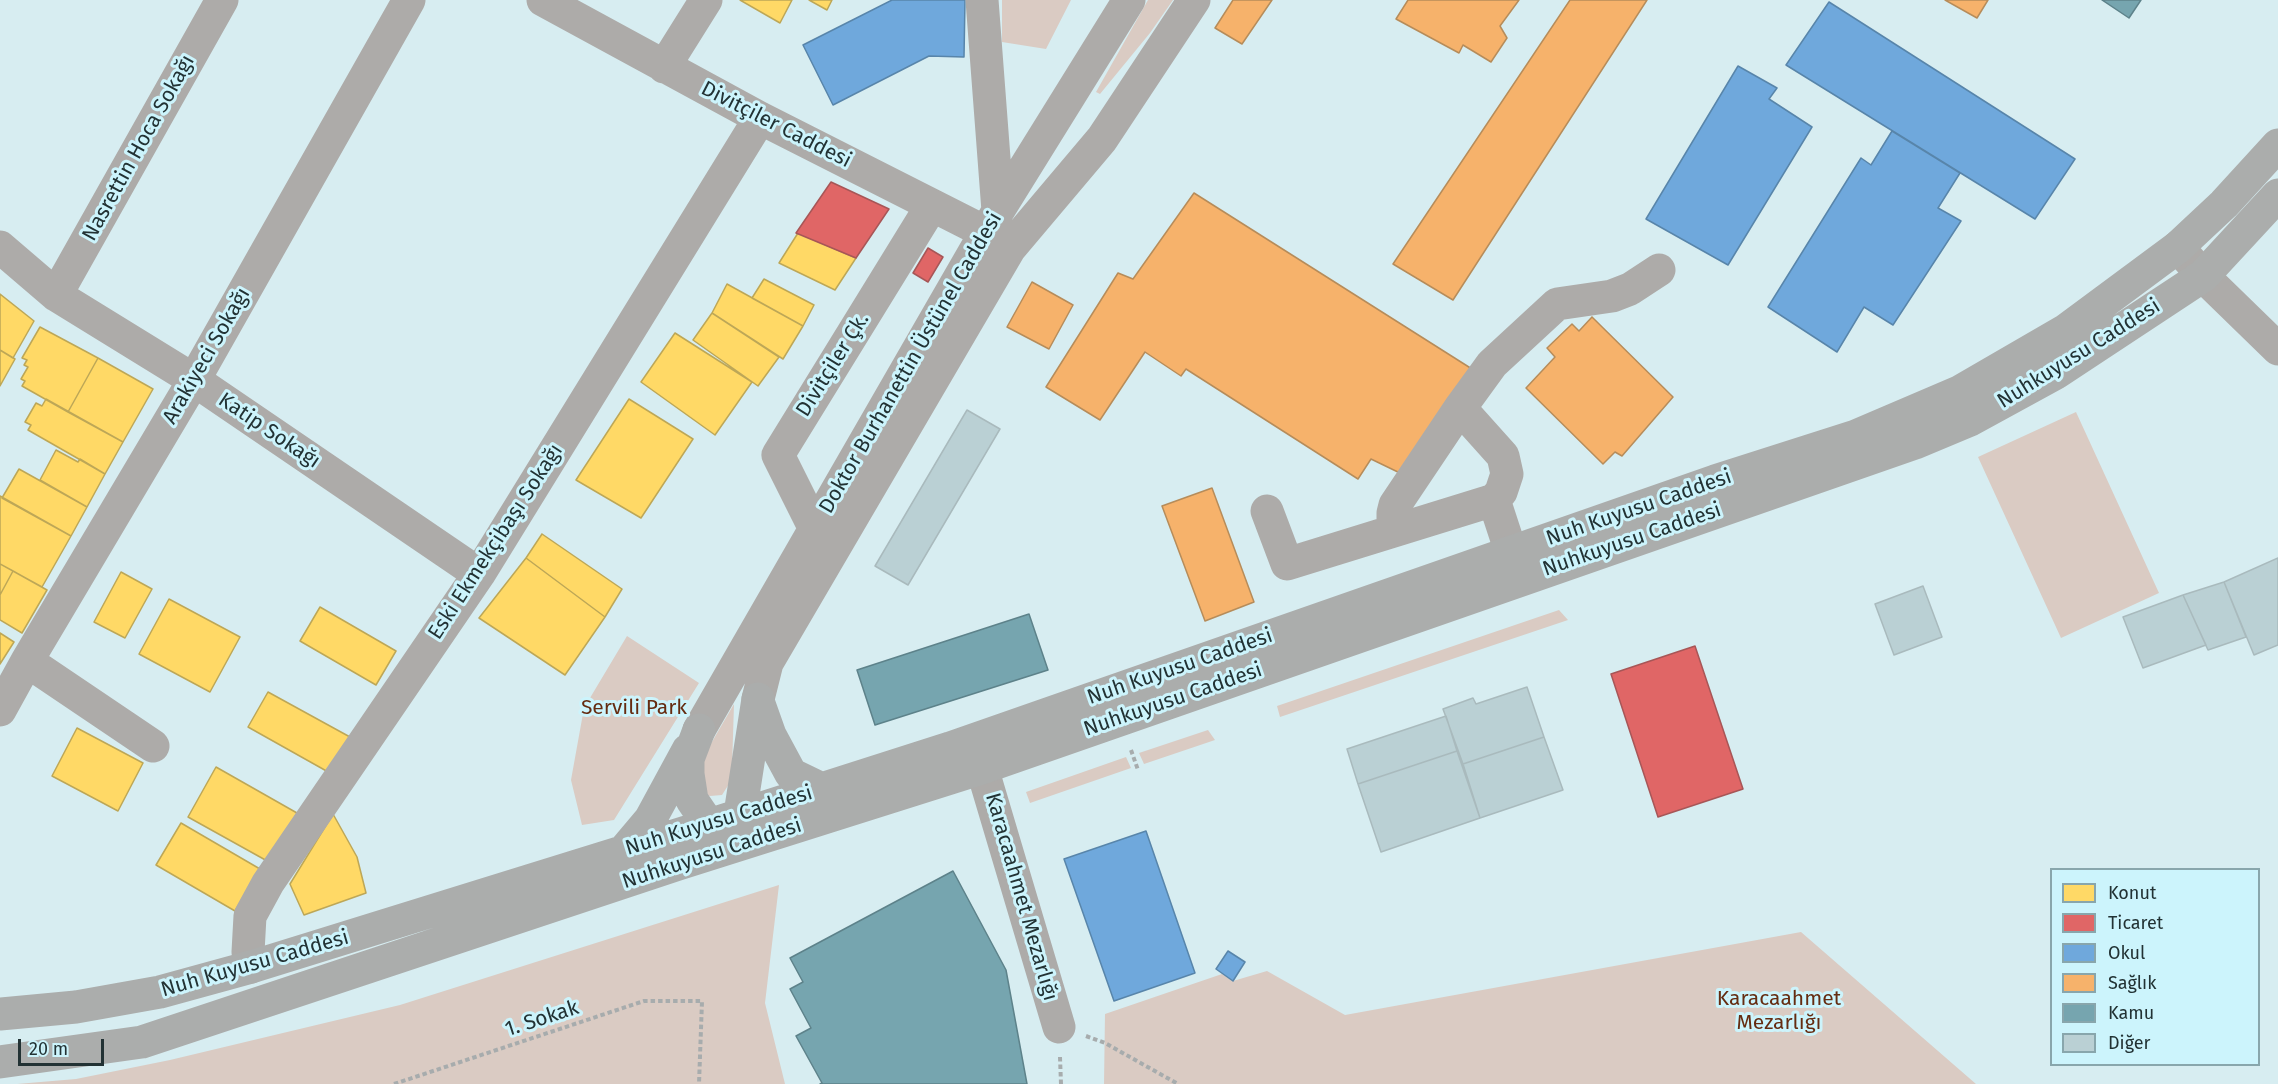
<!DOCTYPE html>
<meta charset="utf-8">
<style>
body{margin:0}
#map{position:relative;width:2278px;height:1084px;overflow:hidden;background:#d7edf1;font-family:"Fira Sans",sans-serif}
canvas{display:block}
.legend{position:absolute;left:2050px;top:868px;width:210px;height:198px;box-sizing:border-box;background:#ccf4fc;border:2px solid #88a6ac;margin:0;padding:8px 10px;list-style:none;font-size:18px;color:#223234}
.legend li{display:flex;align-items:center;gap:12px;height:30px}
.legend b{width:30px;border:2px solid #88a6ac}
.scale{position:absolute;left:18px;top:1039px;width:86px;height:27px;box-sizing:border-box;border:3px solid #223234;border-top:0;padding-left:8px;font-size:18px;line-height:21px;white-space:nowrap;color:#223234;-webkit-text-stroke:4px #ccf4fc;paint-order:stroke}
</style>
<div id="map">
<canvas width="2278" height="1084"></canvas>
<ul class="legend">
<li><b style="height:16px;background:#ffd966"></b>Konut</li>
<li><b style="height:16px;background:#e06666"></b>Ticaret</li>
<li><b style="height:16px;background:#6fa8dc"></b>Okul</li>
<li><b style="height:16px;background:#f6b26b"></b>Sağlık</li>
<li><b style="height:16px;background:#76a5af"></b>Kamu</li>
<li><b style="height:16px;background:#bad0d4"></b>Diğer</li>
</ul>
<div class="scale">20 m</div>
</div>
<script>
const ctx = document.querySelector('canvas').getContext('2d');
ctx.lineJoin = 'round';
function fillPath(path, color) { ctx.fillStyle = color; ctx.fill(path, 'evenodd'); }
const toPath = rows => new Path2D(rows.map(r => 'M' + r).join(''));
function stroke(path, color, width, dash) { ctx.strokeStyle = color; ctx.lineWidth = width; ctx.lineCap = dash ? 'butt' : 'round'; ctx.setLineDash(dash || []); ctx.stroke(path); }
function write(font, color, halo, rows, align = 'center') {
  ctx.font = font + ' "Fira Sans",sans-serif'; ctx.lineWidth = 6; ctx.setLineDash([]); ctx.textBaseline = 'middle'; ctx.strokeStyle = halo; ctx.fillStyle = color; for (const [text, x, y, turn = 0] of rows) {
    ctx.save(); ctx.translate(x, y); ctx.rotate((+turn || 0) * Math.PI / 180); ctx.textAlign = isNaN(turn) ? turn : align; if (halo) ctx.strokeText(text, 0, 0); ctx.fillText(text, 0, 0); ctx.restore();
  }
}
fillPath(toPath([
 [1002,0,1071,0,1046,49,1002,42],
 [1148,0,1173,0,1150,33,1100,94,1096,92],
 [2076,412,2159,593,2061,638,1978,457],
 [1559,610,1568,620,1280,717,1277,706],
 [627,636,699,683,614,820,582,825,571,780,584,708],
 [734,704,732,768,729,784,722,795,710,796,706,795,699,776,706,752],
 [1208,730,1215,740,1144,764,1139,753],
 [1126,757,1131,768,1030,803,1026,792],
 [779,885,765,1003,785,1084,17,1084,76,1079,170,1060,400,1005],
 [1801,932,1976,1084,1104,1084,1105,1014,1222,974,1233,981,1267,971,1345,1015]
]), '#dacbc3');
const homes = toPath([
 [740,0,792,0,780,23,740,0],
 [809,0,832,0,827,10,809,0],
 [798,233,856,258,835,290,779,263,798,233],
 [764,279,814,305,803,326,752,298,764,279],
 [727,284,803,326,783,359,712,313,727,284],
 [0,294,34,321,13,358,0,350,0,294],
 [712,313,779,357,758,386,693,340,712,313],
 [40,327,98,358,68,412,22,386,25,381,21,379,28,367,24,365,27,360,22,358,40,327],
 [675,333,752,382,715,435,641,382,675,333],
 [0,350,15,359,0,386,0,350],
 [98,358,153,389,123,442,68,412,98,358],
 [46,399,123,442,105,474,28,430,31,425,25,422,36,403,42,406,46,399],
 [629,399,693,439,641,518,576,480,629,399],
 [56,450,78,462,80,459,105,474,87,507,40,480,56,450],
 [19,469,87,507,71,536,2,498,19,469],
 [0,496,71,536,42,587,0,564,0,496],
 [542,534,622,589,605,617,526,558,542,534],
 [526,558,605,617,565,675,479,618,526,558],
 [0,564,13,571,0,595,0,564],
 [13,571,47,590,22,633,0,620,0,595,13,571],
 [121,572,152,589,125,638,94,622,121,572],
 [169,599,240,637,210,692,139,654,169,599],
 [320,607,396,651,376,685,300,641,320,607],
 [0,633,14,642,0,664,0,633],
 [268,692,350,737,330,773,248,727,268,692],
 [77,728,143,763,118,811,52,776,77,728],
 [216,767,297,813,269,862,188,817,216,767],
 [333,814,357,857,366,893,304,915,290,884,333,814],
 [181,823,260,869,235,911,156,865,181,823]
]);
fillPath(homes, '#ffd966');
stroke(homes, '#bda757', 1.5);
const shops = toPath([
 [831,182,889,209,856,258,796,233,831,182],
 [928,248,943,257,928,282,913,273,928,248],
 [1695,646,1743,789,1658,817,1611,674,1695,646]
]);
fillPath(shops, '#e06666');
stroke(shops, '#a75657', 1.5);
const schools = toPath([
 [892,0,965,0,964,57,929,56,833,105,803,45,892,0],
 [1829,2,2075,159,2035,219,1786,65,1829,2],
 [1738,66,1777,88,1769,99,1812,127,1728,265,1646,219,1738,66],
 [1892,131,1960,173,1938,208,1961,221,1893,325,1864,307,1837,352,1768,307,1861,158,1871,165,1892,131],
 [1146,831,1195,973,1114,1001,1064,859,1146,831],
 [1228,951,1245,962,1233,981,1216,969,1228,951]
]);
fillPath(schools, '#6fa8dc');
stroke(schools, '#5885aa', 1.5);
const health = toPath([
 [1233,0,1272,0,1242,44,1215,28,1233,0],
 [1408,0,1519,0,1500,26,1507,38,1491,62,1463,45,1459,53,1396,19,1408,0],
 [1570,0,1647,0,1453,300,1393,264,1570,0],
 [1945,0,1988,0,1977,18,1945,0],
 [1194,193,1472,369,1402,474,1371,459,1358,479,1186,369,1181,376,1145,352,1100,420,1046,387,1118,273,1133,279,1194,193],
 [1032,282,1073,305,1049,349,1007,327,1032,282],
 [1592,317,1673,397,1622,456,1615,452,1603,464,1526,388,1555,357,1547,348,1572,324,1579,331,1592,317],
 [1212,488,1254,602,1205,621,1162,506,1212,488]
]);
fillPath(health, '#f6b26b');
stroke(health, '#b68c5a', 1.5);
const public = toPath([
 [2102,0,2141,0,2129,18,2102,0],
 [1029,614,1048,670,875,725,857,670,1029,614],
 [953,871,1006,970,1027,1084,820,1084,822,1083,796,1036,811,1028,790,989,803,982,790,958,953,871]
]);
fillPath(public, '#76a5af');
stroke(public, '#5d828a', 1.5);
const building = toPath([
 [967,410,1000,429,908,585,875,566,967,410],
 [2278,558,2278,645,2254,655,2224,582,2278,558],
 [2224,582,2246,637,2208,650,2183,595,2224,582],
 [1923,586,1942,637,1894,655,1875,604,1923,586],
 [2183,595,2206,645,2143,668,2123,617,2183,595],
 [1527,687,1544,737,1463,764,1443,709,1473,698,1476,704,1527,687],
 [1446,716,1457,751,1358,784,1347,749,1446,716],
 [1544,737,1563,790,1480,818,1463,764,1544,737],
 [1457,751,1480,818,1381,852,1358,784,1457,751]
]);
fillPath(building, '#bad0d4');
stroke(building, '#a9babd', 1.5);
stroke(toPath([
 [1131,750,1138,770],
 [1086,1036,1105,1043,1178,1084],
 [1060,1057,1061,1084],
 [394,1084,644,1001,702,1001,699,1084]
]), '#a7acad', 4, [4.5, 3]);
stroke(toPath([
 [543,0,760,118,987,233,1006,245],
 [982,0,998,211],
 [664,67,706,0],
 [0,247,56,295,194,380,479,574],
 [2178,247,2203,276,2278,349],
 [56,295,222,0],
 [1494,500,1511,552],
 [1267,511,1287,564,1494,500,1501,492,1507,474,1503,456,1460,408],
 [815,529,778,455,932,205],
 [1393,531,1393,513,1395,505,1460,408,1492,364,1557,304,1612,296,1630,289,1659,270],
 [27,661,153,746],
 [758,699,767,663,1010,248,1102,139,1194,0],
 [0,710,27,661,194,380,409,0],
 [699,730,998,211,1129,0],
 [982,768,1059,1027],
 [251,967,248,952,250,916,268,883,479,574,760,118]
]), '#adaba9', 33);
stroke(toPath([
 [759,704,770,735,791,774,822,789],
 [699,730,688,759,688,774,692,800,709,825,728,835],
 [733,832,740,814,758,699],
 [623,852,650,820,688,750],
 [0,1014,76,1007,160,992,251,967,709,825,950,748,1715,481,1856,436,1959,392,2066,330,2178,247,2224,204,2278,145],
 [0,1062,142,1042,678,864,982,768,1915,443,1970,420,2056,373,2203,276,2278,195]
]), '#abadac', 33);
write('21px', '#223234', '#ccf4fc', [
 ["Divitçiler Caddesi",776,125,27],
 ["Nasrettin Hoca Sokağı",139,148,-61],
 ["Nuhkuyusu Caddesi",2079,354,-32],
 ["Arakiyeci Sokağı",207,356,-60],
 ["Doktor Burhanettin Üstünel Caddesi",911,363,-60],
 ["Divitçiler Çk.",833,365,-58],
 ["Katip Sokağı",269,431,34],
 ["Nuh Kuyusu Caddesi",1639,508,-19],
 ["Nuhkuyusu Caddesi",1632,540,-19],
 ["Eski Ekmekçibaşı Sokağı",496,542,-57],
 ["Nuh Kuyusu Caddesi",1180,667,-19],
 ["Nuhkuyusu Caddesi",1173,700,-19],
 ["Nuh Kuyusu Caddesi",719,821,-17],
 ["Nuhkuyusu Caddesi",712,854,-18],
 ["Karacaahmet Mezarlığı",1021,897,74],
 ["Nuh Kuyusu Caddesi",255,964,-16],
 ["1. Sokak",542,1019,-18]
]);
write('21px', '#652c11', '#ccf4fc', [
 ["Servili Park",634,708],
 ["Karacaahmet",1779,999],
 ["Mezarlığı",1779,1023]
]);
</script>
